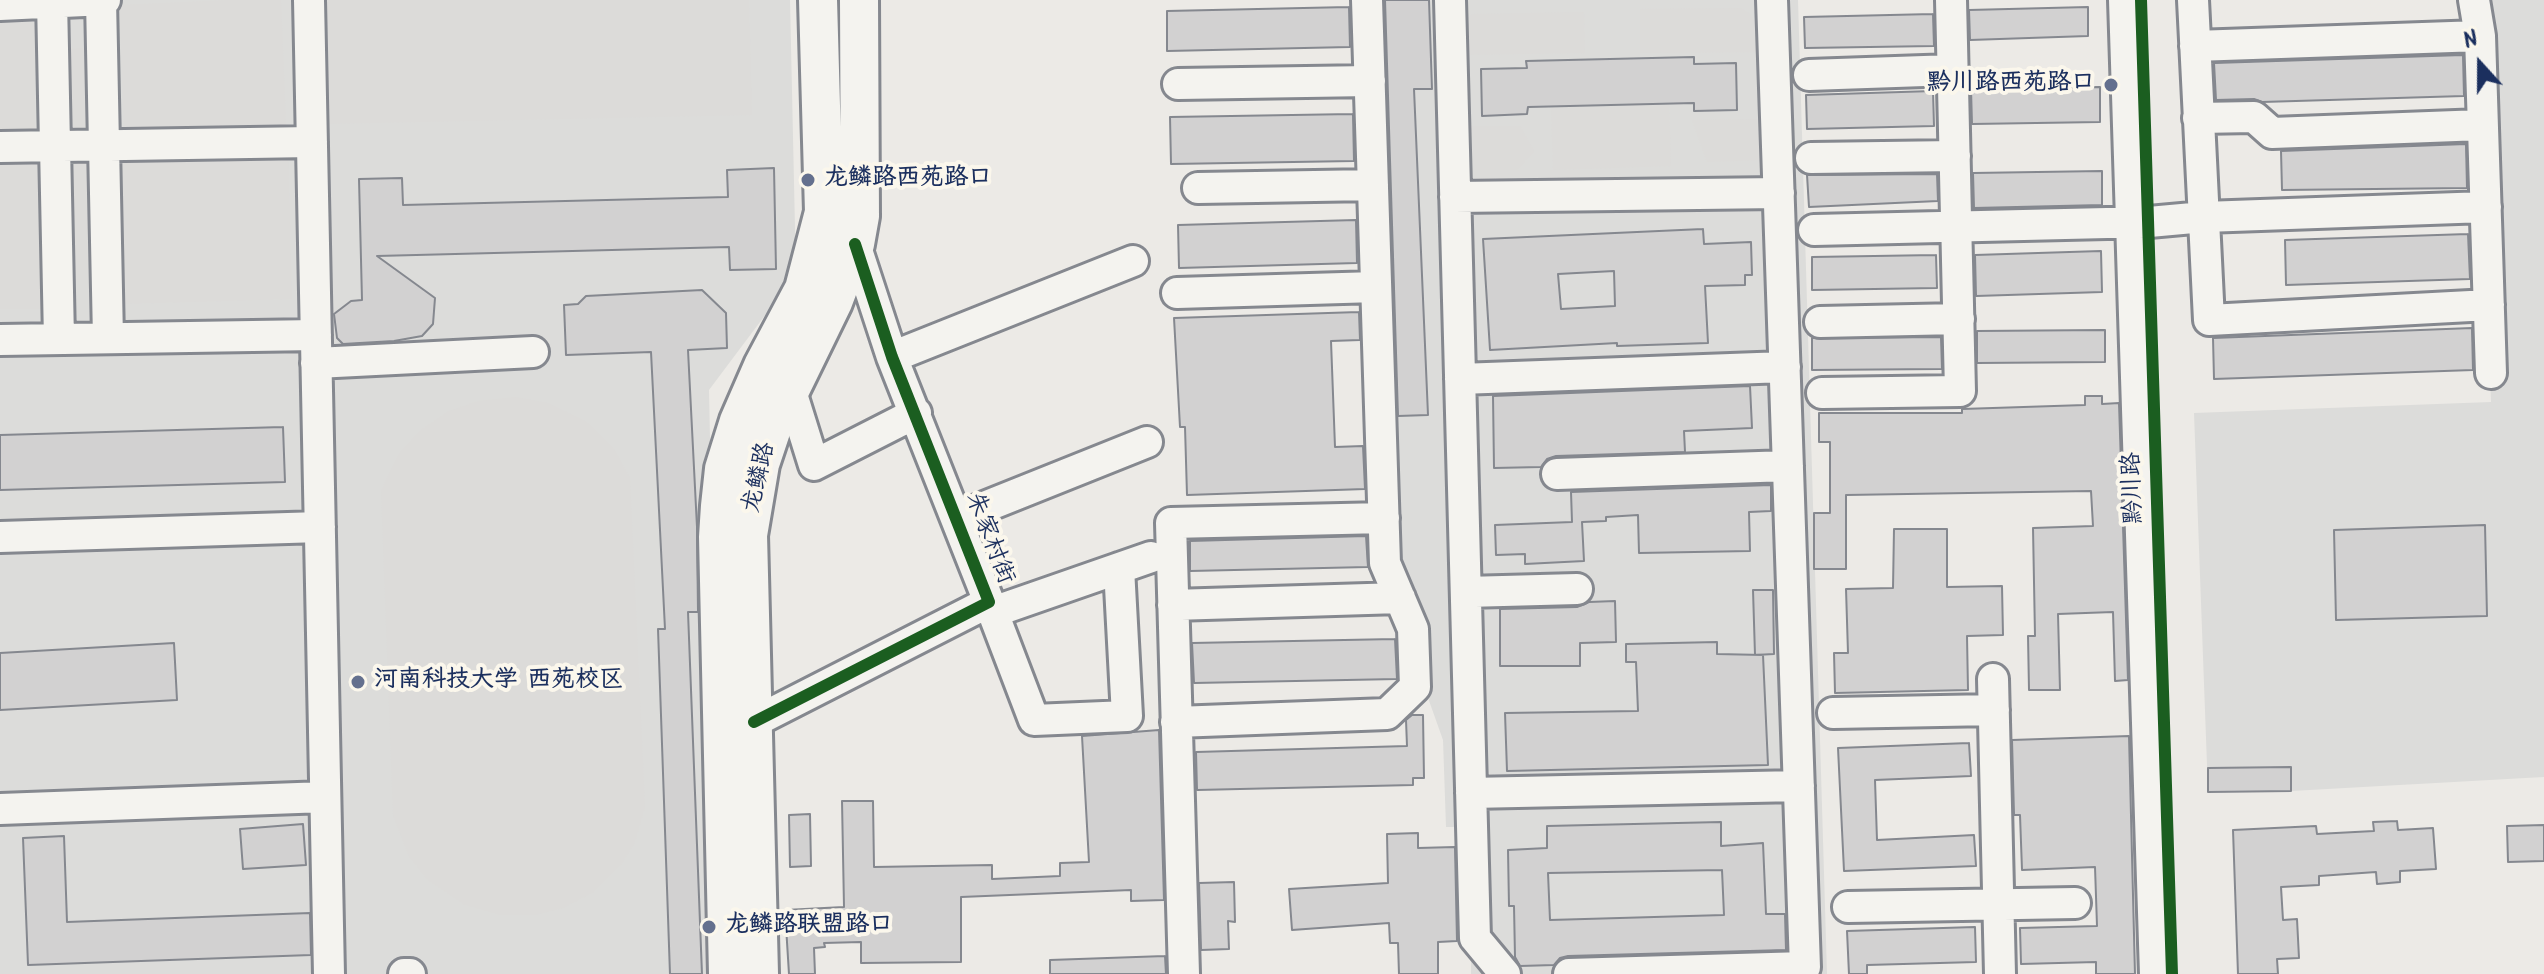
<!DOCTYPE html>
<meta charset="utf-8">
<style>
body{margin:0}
#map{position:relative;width:2544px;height:974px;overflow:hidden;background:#eceae6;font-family:Kalam,sans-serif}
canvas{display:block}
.north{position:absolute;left:2440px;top:24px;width:80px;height:80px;-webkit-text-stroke:6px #fbf7ec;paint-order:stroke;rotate:339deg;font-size:22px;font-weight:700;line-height:32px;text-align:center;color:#1b2f5e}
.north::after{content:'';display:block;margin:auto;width:28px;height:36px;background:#1b2f5e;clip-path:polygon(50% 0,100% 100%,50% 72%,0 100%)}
</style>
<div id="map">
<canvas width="2544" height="974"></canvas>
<div class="north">N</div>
</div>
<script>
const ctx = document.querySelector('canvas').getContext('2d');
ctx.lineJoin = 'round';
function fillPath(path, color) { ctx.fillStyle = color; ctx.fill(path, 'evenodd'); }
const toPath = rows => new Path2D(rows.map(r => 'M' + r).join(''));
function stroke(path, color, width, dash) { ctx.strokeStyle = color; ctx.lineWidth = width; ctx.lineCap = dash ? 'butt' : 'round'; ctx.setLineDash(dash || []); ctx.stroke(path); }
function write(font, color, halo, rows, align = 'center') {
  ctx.font = font + ' Kalam,"LXGW WenKai TC",sans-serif'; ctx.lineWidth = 8; ctx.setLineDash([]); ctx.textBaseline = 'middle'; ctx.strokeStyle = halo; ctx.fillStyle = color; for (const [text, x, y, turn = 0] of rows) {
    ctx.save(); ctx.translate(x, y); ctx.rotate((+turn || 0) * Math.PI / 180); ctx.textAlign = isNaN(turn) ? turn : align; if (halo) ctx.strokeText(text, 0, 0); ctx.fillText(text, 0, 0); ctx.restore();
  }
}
fillPath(toPath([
 [0,0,790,0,796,274,709,390,721,974,0,974],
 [1375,0,1798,0,1827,974,1471,974,1472,827,1446,827,1443,740,1427,695,1399,561],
 [2477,0,2544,0,2544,777,2291,791,2208,792,2194,413,2491,402]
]), '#dcdcda');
fillPath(toPath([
 [229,0,281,0,286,125,124,132,119,5],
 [321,0,749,0,752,115,323,124],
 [1740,8,1750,14,1763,38,1764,52,1640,53,1640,9],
 [1584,12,1585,53,1459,55,1463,21,1473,14],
 [0,20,35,20,35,139,0,139],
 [85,48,88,133,69,133,66,49],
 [1669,104,1671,166,1553,170,1551,108],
 [1762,119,1763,160,1707,162,1692,120],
 [1467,126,1520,126,1534,151,1517,170,1467,170],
 [288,150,292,299,120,304,116,155],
 [89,156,92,280,69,280,66,157],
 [0,158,41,158,41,309,0,309],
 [516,397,548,403,585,421,613,448,630,478,645,807,635,842,620,866,594,892,563,908,536,915,500,915,465,905,428,880,409,856,393,815,381,491,399,454,421,430,449,411,478,401]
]), '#dcdbd9');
const building = toPath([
 [1385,0,1429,0,1432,89,1414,89,1428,415,1398,416,1385,0],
 [1349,7,1350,47,1167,51,1167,11,1349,7],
 [2088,7,2088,36,1970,40,1969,10,2088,7],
 [1933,14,1934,46,1805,48,1804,17,1933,14],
 [2463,55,2464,96,2262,102,2254,99,2216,100,2214,63,2463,55],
 [1694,57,1694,64,1736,63,1737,110,1694,111,1694,103,1528,107,1527,114,1482,116,1481,69,1527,68,1526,61,1694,57],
 [2100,87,2100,122,1972,124,1971,89,2100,87],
 [1933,91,1934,126,1807,129,1806,95,1933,91],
 [1353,114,1354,161,1171,164,1170,117,1353,114],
 [2466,144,2467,188,2282,190,2281,151,2466,144],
 [774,168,776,269,730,270,729,247,377,256,435,298,433,324,422,336,394,341,343,344,337,338,334,314,351,301,362,300,359,179,402,178,403,205,728,197,727,170,774,168],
 [2102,171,2102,205,1974,208,1973,173,2102,171],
 [1937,174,1938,201,1809,207,1807,175,1937,174],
 [1356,220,1357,263,1179,268,1178,225,1356,220],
 [1703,229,1704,244,1751,242,1752,275,1745,275,1745,285,1705,286,1708,343,1617,346,1617,343,1490,350,1483,239,1703,229],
 [1614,271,1615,306,1561,309,1558,274,1614,271],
 [2468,234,2470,279,2286,285,2285,240,2468,234],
 [2101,251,2102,292,1976,296,1975,255,2101,251],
 [1936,255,1937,288,1812,290,1812,257,1936,255],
 [702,290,726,313,727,348,688,350,697,527,698,612,688,612,702,974,670,974,658,629,665,629,651,352,566,355,564,305,578,304,586,296,702,290],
 [1359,312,1360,340,1331,341,1335,447,1363,446,1365,489,1187,495,1185,427,1180,427,1174,318,1359,312],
 [2472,328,2473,370,2214,379,2213,338,2472,328],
 [2105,330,2105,362,1977,363,1977,331,2105,330],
 [1941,337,1942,369,1812,370,1812,338,1941,337],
 [1750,386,1752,428,1684,431,1685,452,1556,456,1547,459,1541,467,1494,468,1493,396,1750,386],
 [2085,396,2102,396,2102,404,2119,403,2128,680,2115,681,2113,612,2058,614,2060,690,2029,690,2028,636,2035,636,2033,528,2093,526,2091,491,1846,495,1846,569,1814,569,1814,513,1830,513,1830,442,1819,442,1819,413,1962,413,1962,409,2085,405,2085,396],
 [283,427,285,482,0,490,0,435,283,427],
 [1771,485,1771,511,1749,512,1750,551,1639,553,1638,515,1606,517,1606,521,1582,522,1584,561,1525,564,1525,554,1496,555,1495,525,1572,522,1571,492,1771,485],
 [2485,525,2487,616,2336,620,2334,530,2485,525],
 [1894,529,1947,529,1947,587,2002,586,2003,635,1967,636,1968,690,1835,693,1834,653,1848,653,1846,589,1893,588,1894,529],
 [1366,536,1368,567,1190,571,1190,541,1366,536],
 [1753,590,1773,590,1774,654,1755,655,1753,590],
 [1615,601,1616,642,1580,643,1580,666,1500,666,1500,609,1577,607,1589,602,1615,601],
 [1395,639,1397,679,1194,683,1192,643,1395,639],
 [1717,642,1717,654,1763,655,1768,765,1507,771,1505,713,1638,711,1636,662,1626,662,1626,644,1717,642],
 [174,643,177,700,0,710,0,653,174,643],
 [1412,715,1423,715,1424,778,1413,778,1413,785,1197,790,1196,752,1407,746,1406,720,1412,715],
 [1159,730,1164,900,1131,901,1131,890,961,897,961,962,861,963,861,942,824,943,825,947,814,948,815,974,789,974,785,910,844,907,842,801,873,801,874,867,992,865,992,879,1060,876,1060,863,1089,862,1082,736,1159,730],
 [2129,736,2135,974,2096,974,2096,962,2021,964,2020,928,2097,926,2095,867,2022,870,2020,815,2014,815,2012,740,2129,736],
 [1969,743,1971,776,1875,780,1877,840,1974,835,1976,866,1844,871,1838,748,1969,743],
 [2291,767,2291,791,2208,792,2208,768,2291,767],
 [810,814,811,866,790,867,789,815,810,814],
 [2397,821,2398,830,2433,828,2436,869,2400,871,2400,882,2377,884,2376,872,2319,876,2319,885,2281,887,2283,920,2297,919,2299,958,2277,959,2278,974,2238,974,2233,830,2316,826,2317,834,2374,831,2373,822,2397,821],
 [1721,822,1721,846,1763,843,1766,914,1785,914,1786,950,1568,956,1560,958,1554,965,1520,966,1515,957,1514,906,1509,906,1508,850,1547,848,1547,826,1721,822],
 [1722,870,1724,915,1550,920,1548,873,1722,870],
 [303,824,306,865,243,869,240,829,303,824],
 [2544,825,2544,861,2508,862,2507,826,2544,825],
 [1418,833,1418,848,1455,847,1457,941,1438,942,1438,974,1399,974,1398,943,1390,943,1389,923,1292,930,1289,889,1388,883,1387,834,1418,833],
 [64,836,67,922,310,913,311,955,28,965,23,838,64,836],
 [1234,882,1235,922,1228,921,1229,949,1201,950,1199,883,1234,882],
 [1975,927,1976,962,1867,965,1867,974,1849,974,1847,931,1975,927],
 [1165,956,1166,974,1050,974,1050,960,1165,956]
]);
fillPath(building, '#d2d1d1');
stroke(building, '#85888f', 2);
const minor = toPath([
 [52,0,59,339],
 [101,0,108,338],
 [309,0,329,974],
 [1450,0,1475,938,1505,974],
 [2124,0,2155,974],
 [2193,0,2209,320,2489,305],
 [2474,0,2480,36,2491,373],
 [0,5,105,0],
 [2195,46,2480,36],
 [1809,75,1953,70],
 [1178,84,1370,81],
 [2198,118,2254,117,2272,133,2482,125],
 [0,147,312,142],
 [1811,158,1955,156],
 [1198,188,1373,185],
 [1455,197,1779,193],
 [1814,230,2149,222,2204,217,2486,207],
 [1177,293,1376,287],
 [1820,322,1959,319],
 [0,340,316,335],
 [892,357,1133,261],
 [316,363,533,352],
 [1460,379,1785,367],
 [790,388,814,465,916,413],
 [1822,393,1960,391,1951,0],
 [1557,474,1788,466],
 [957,518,1147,442],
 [0,537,320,527],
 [1466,592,1577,589],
 [989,602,1034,720,1127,716,1119,568],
 [1173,605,1400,598],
 [993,612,1151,557],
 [1993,679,2000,974],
 [1833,713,1994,710],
 [754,722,989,602,892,357,855,244],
 [1176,722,1387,714,1415,687,1413,629,1385,563,1367,0],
 [1471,793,1799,786],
 [0,809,325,797],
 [1848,907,2075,903],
 [404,974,410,974],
 [1184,974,1171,523,1384,518],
 [1569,974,1805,967,1772,0]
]);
const major = toPath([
 [728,974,718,537,720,506,724,469,739,421,763,366,804,289,824,212,818,0],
 [759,974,748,535,760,464,773,425,833,302,855,244,860,216,859,0]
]);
stroke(minor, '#85888f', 36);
stroke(major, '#85888f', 44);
stroke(minor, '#f4f3ef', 30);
stroke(major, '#f4f3ef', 38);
stroke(toPath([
 [2141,0,2172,974],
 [754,722,989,602,892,357,855,244]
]), '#1b5e20', 12);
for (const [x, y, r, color] of [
 [2111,85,8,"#64708e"],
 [808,180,8,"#64708e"],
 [358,682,8,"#64708e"],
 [709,927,8,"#64708e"]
]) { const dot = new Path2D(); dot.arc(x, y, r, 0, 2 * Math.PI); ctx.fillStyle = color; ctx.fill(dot); stroke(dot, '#fbf7ec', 3); }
write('bold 24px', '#1b2f5e', '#fbf7ec', [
 ["黔川路西苑路口",2095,85,"right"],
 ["龙鳞路西苑路口",824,180],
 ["河南科技大学 西苑校区",374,682],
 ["龙鳞路联盟路口",725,927]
], 'left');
write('24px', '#1b2f5e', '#fbf7ec', [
 ["龙鳞路",761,478,-77],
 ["黔川路",2135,488,-92],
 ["朱家村街",988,539,69]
]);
</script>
